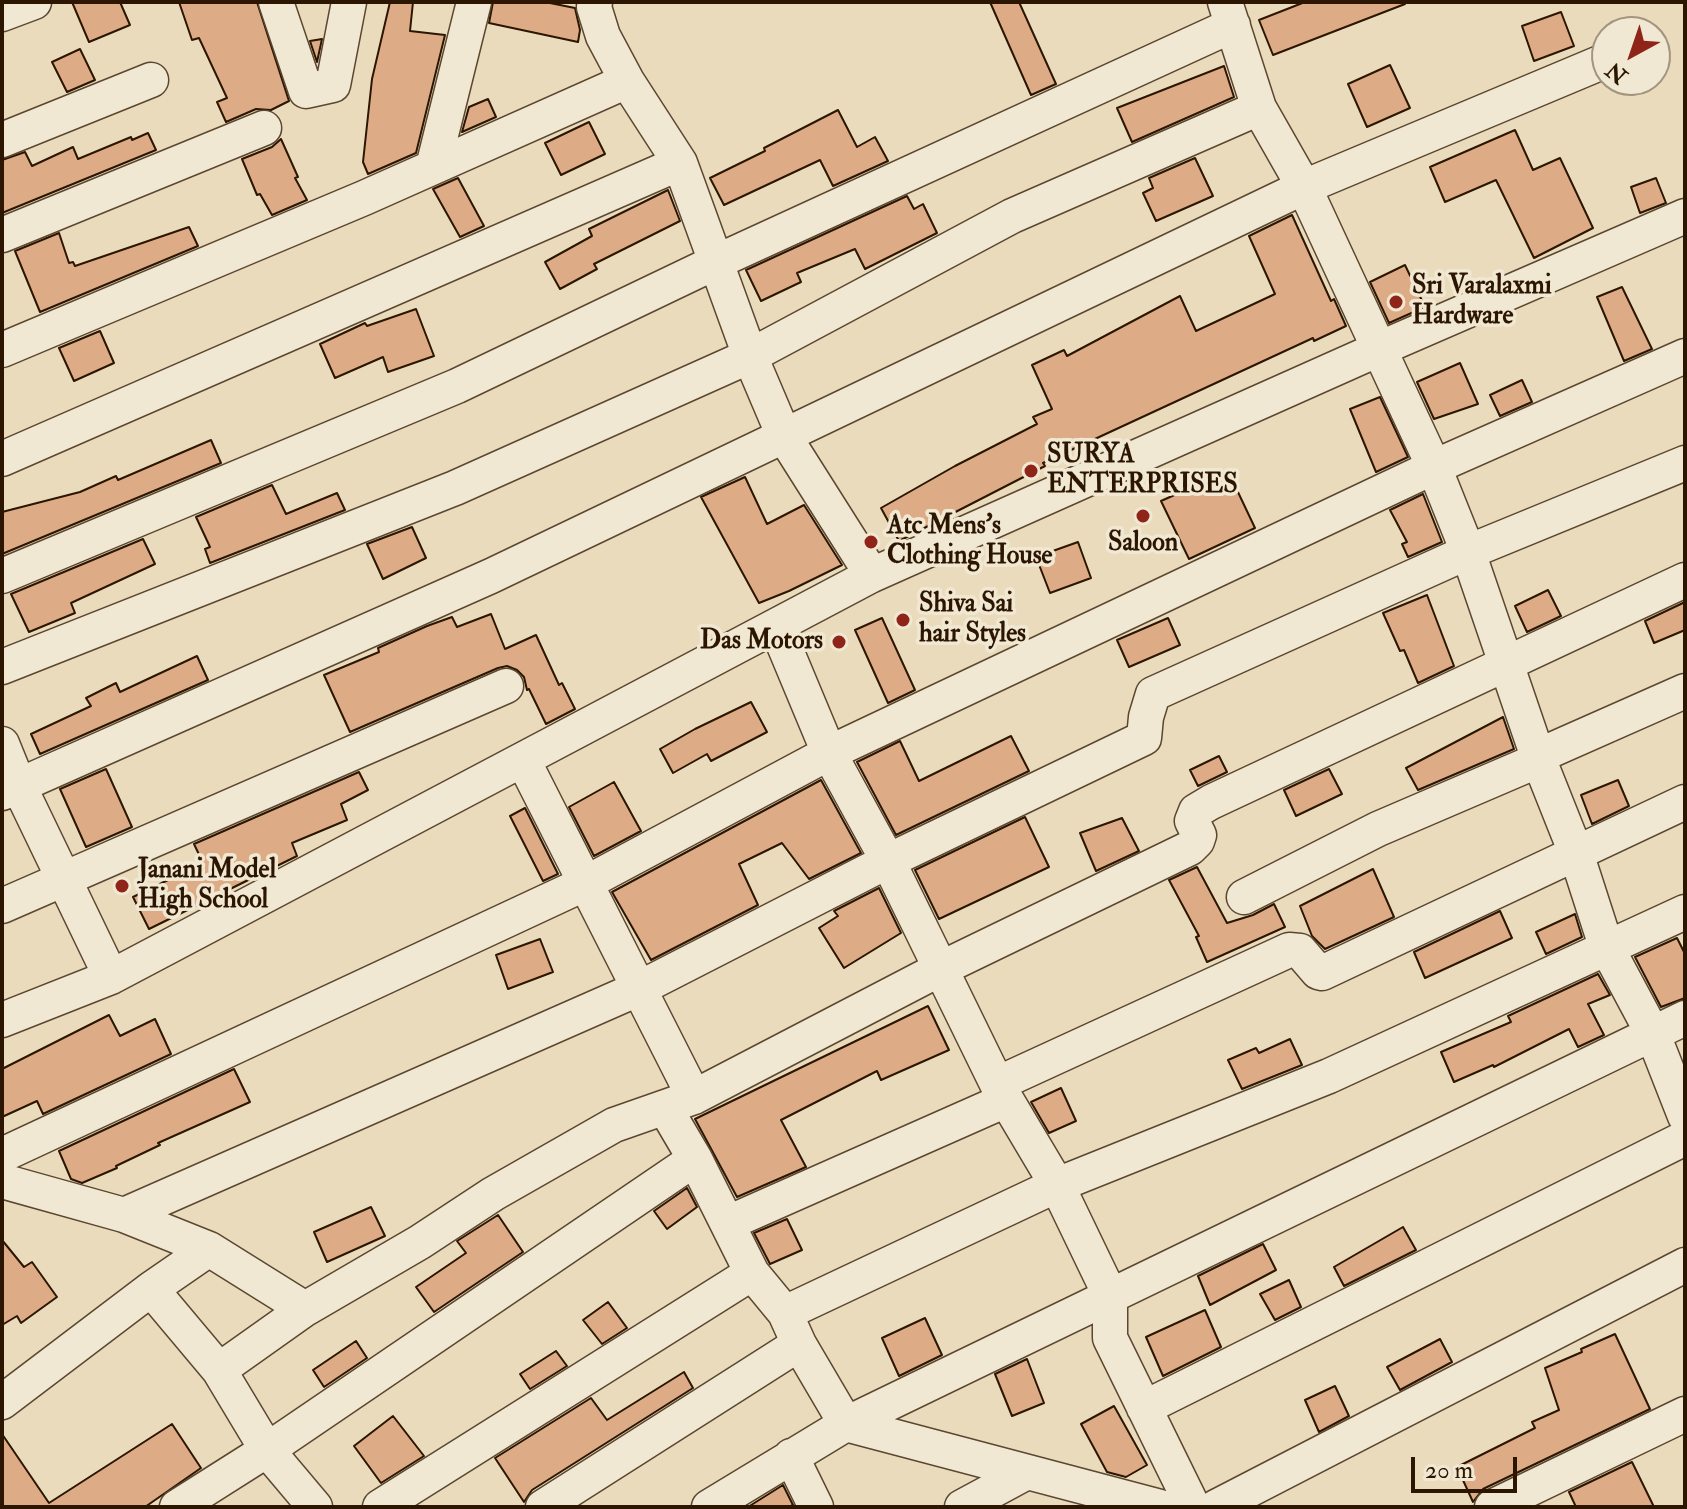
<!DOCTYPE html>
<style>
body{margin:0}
#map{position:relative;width:1687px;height:1509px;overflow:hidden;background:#e9dbbc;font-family:"IM FELL Double Pica",serif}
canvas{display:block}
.frame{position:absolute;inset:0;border:4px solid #2c1601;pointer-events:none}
.north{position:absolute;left:1591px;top:16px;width:80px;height:80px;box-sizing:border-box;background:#f1e8d3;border:2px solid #a2947f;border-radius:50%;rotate:220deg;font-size:22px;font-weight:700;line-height:32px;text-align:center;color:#2c1601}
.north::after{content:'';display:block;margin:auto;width:28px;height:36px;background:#8f2418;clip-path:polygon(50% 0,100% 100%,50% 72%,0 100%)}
.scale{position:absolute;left:1411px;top:1457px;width:106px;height:36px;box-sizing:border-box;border:4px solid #2c1601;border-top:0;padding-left:10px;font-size:24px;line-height:28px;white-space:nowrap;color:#2c1601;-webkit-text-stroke:6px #f1e8d3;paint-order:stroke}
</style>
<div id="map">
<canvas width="1687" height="1509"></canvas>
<div class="frame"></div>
<div class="north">N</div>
<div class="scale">20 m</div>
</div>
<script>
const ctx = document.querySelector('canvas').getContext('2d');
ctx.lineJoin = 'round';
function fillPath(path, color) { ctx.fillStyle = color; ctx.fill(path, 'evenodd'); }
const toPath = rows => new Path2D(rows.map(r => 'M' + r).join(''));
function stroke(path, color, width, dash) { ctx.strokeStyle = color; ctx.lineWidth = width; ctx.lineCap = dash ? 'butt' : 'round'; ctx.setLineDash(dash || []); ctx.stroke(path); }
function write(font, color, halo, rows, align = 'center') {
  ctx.font = font + ' "IM FELL Double Pica",serif'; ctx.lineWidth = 7; ctx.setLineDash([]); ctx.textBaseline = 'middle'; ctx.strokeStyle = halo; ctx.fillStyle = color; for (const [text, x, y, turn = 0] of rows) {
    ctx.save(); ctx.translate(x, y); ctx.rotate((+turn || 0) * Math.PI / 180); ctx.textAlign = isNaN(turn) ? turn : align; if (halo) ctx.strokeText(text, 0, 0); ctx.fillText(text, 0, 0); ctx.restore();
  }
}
const building = toPath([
 [72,2,120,2,130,25,89,42,72,2],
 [179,2,257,2,289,101,271,110,256,109,226,122,217,102,227,98,199,38,192,40,179,2],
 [390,2,413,2,410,31,445,35,416,153,368,174,363,162,372,79,390,2],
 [493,2,545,2,575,8,580,30,578,42,489,23,493,2],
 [990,2,1019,2,1056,84,1031,95,990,2],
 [1305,2,1405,2,1405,4,1273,55,1259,20,1305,2],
 [1561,12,1574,46,1534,61,1522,26,1561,12],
 [322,39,317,62,310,41,322,39],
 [80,49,95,80,67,92,52,62,80,49],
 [1390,65,1410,108,1367,127,1348,84,1390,65],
 [1224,66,1234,97,1132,142,1117,108,1224,66],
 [488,99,496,117,462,132,469,107,488,99],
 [838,110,857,147,875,137,888,161,833,186,820,160,724,205,710,178,765,151,764,148,838,110],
 [589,122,605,154,561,175,545,143,589,122],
 [1515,130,1533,170,1560,158,1593,228,1534,258,1496,180,1445,202,1430,167,1515,130],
 [148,133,156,150,2,213,2,160,25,152,32,166,73,147,78,159,131,137,132,140,148,133],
 [281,139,298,177,295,178,307,200,272,215,260,194,257,195,242,159,272,147,281,139],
 [1195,158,1213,196,1156,221,1143,193,1153,188,1149,178,1195,158],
 [458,178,484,226,460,237,433,189,458,178],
 [1656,178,1666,203,1640,213,1631,187,1656,178],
 [668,190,680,221,594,264,597,269,560,289,545,262,592,236,589,229,668,190],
 [907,196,914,209,923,204,937,233,865,269,855,249,797,273,801,282,761,301,746,270,907,196],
 [1292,215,1331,301,1334,299,1346,326,1314,341,1313,338,1043,463,1045,466,899,541,881,508,955,466,1037,424,1033,417,1052,409,1032,365,1064,350,1067,356,1180,296,1196,331,1275,294,1249,236,1292,215],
 [189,227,198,246,40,312,15,251,59,233,69,263,73,262,75,266,189,227],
 [1405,265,1425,307,1389,323,1370,282,1405,265],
 [1622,287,1652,349,1624,361,1597,297,1622,287],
 [416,309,434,356,388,372,383,357,335,378,320,344,365,323,367,326,416,309],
 [100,331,114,363,74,381,59,348,100,331],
 [1460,363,1478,404,1434,419,1417,382,1460,363],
 [1522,380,1532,402,1500,416,1490,395,1522,380],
 [1380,397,1408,457,1376,472,1350,409,1380,397],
 [211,440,221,463,2,554,2,512,80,492,116,476,118,480,211,440],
 [1228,471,1255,528,1189,559,1161,501,1228,471],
 [745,477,767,524,804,505,842,565,789,591,759,603,701,497,745,477],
 [272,485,286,514,337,493,345,510,210,563,205,549,210,547,196,517,272,485],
 [1423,494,1442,542,1408,557,1402,544,1407,542,1390,510,1423,494],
 [412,527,426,558,383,579,367,544,412,527],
 [143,539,155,564,71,603,75,613,29,632,11,594,143,539],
 [1078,542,1091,578,1050,593,1036,557,1078,542],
 [1548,590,1561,616,1527,632,1515,606,1548,590],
 [1427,595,1454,666,1418,683,1404,650,1400,651,1383,613,1427,595],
 [1685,602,1685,630,1654,643,1645,621,1685,602],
 [491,614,505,649,536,635,559,685,562,683,575,709,546,724,529,689,527,690,524,677,517,670,507,666,498,668,350,732,324,675,379,652,378,648,427,626,452,617,457,627,491,614],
 [882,618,915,690,888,703,855,630,882,618],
 [1168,618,1180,645,1129,667,1117,640,1168,618],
 [197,656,208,680,40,754,31,734,91,706,86,698,116,683,120,692,197,656],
 [751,702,767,732,711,761,707,754,673,773,660,749,695,729,751,702],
 [1503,717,1514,749,1418,790,1406,768,1503,717],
 [1011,736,1029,771,896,835,857,762,900,741,919,781,1011,736],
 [1219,756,1227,772,1198,786,1190,770,1219,756],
 [106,769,132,827,86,847,60,789,106,769],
 [1329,769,1342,794,1296,816,1284,790,1329,769],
 [359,772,368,790,341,804,347,820,292,843,297,856,149,929,133,897,203,863,194,844,359,772],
 [821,780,861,853,809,879,782,843,739,864,758,905,651,960,612,892,821,780],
 [1618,780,1629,806,1592,824,1581,795,1618,780],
 [614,782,641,831,594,856,569,807,614,782],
 [525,808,558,874,543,881,510,816,525,808],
 [1025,817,1049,867,939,919,915,870,1025,817],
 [1122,818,1139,851,1096,871,1080,833,1122,818],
 [1197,867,1227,923,1253,915,1274,904,1285,927,1207,962,1196,937,1199,936,1169,880,1197,867],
 [1373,869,1394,917,1325,949,1312,936,1300,906,1373,869],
 [879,888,901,933,844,968,819,928,838,916,834,911,879,888],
 [1500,911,1512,938,1425,978,1414,952,1500,911],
 [1575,914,1582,937,1546,954,1536,932,1575,914],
 [1677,938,1685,954,1685,998,1661,1007,1635,957,1677,938],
 [540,939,553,972,508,989,496,955,540,939],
 [1598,974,1610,995,1588,1004,1604,1035,1578,1047,1569,1029,1494,1067,1493,1065,1454,1082,1441,1052,1511,1022,1508,1016,1598,974],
 [928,1006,949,1050,881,1080,877,1071,781,1120,806,1167,737,1197,695,1119,928,1006],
 [109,1015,120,1036,155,1019,171,1054,43,1114,37,1101,2,1117,2,1069,109,1015],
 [1290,1039,1302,1065,1242,1089,1228,1060,1256,1048,1259,1053,1290,1039],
 [234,1069,250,1102,158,1143,160,1145,116,1166,117,1168,82,1183,71,1179,59,1151,234,1069],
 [1061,1088,1076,1121,1049,1133,1031,1102,1061,1088],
 [687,1188,697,1207,667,1229,654,1211,687,1188],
 [371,1207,385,1236,327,1262,314,1232,371,1207],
 [498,1215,523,1252,434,1312,416,1287,466,1253,457,1241,498,1215],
 [787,1219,802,1250,770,1264,754,1233,787,1219],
 [1403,1227,1416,1250,1344,1286,1334,1267,1403,1227],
 [2,1240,24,1267,32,1262,57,1297,21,1323,17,1316,2,1325,2,1240],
 [1263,1244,1276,1270,1210,1305,1198,1276,1263,1244],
 [1289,1280,1301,1307,1275,1320,1260,1294,1289,1280],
 [608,1302,627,1328,602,1344,583,1320,608,1302],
 [1205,1310,1221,1347,1163,1376,1146,1337,1205,1310],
 [925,1318,942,1355,899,1376,882,1338,925,1318],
 [1615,1334,1650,1409,1483,1489,1473,1502,1457,1467,1535,1428,1532,1422,1559,1410,1545,1368,1582,1352,1581,1349,1615,1334],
 [1440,1339,1452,1362,1400,1390,1387,1367,1440,1339],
 [356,1341,367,1358,324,1387,313,1370,356,1341],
 [556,1351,567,1366,530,1389,520,1374,556,1351],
 [1027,1359,1044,1403,1012,1416,995,1374,1027,1359],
 [684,1372,693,1388,532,1490,524,1502,495,1458,591,1398,607,1420,684,1372],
 [1335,1386,1349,1416,1319,1432,1305,1400,1335,1386],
 [1114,1406,1147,1465,1126,1477,1107,1472,1081,1424,1114,1406],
 [393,1416,424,1456,381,1483,354,1446,393,1416],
 [172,1424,201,1468,145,1507,2,1507,2,1434,49,1503,172,1424],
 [1632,1462,1654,1507,1576,1507,1569,1492,1632,1462],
 [783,1485,793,1505,789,1507,748,1507,783,1485]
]);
fillPath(building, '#ddac86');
stroke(building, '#2c1601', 2);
const minor = toPath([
 [276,2,306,91,333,85,349,2],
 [595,2,594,7,603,36,627,81,680,163,750,356,784,436,872,575],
 [1225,2,1259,108,1304,187,1434,467,1468,552,1539,760,1576,853,1606,946,1652,1032,1685,1116],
 [2,14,34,2],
 [2,140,151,80],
 [433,167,474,2],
 [2,235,264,128],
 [2,350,364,198,627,81],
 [2,459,680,163],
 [2,576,457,386,716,262,1233,25],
 [776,626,829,753,888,861,997,1084,1057,1185,1110,1295,1110,1338,1193,1507],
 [2,667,455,488,750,356,1012,216,1259,108],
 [2,744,19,786,111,977],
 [1538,756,1685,691],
 [523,760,694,1097],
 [2,793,491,576,1304,187,1607,60],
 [1244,897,1378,829,1539,760],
 [2,906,506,686],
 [2,1020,111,977,872,575,1381,348,1685,216],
 [997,1084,1289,950,1300,951,1318,972,1322,973,1685,802],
 [665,1108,695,1159,752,1273,785,1313,799,1344,846,1424,1160,1507],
 [2,1155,584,884,829,753,1434,467,1685,356],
 [2,1181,124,1215,209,1249,305,1309],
 [124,1215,640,988,888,861,1144,738,1146,717,1153,694,1468,552,1685,463],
 [728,1223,1006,1100],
 [151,1289,219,1370,267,1450,315,1507],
 [785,1313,1057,1185,1329,1076,1685,912],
 [219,1370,305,1309,420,1242,493,1194,614,1125,694,1097,940,969,1190,848,1197,841,1199,835,1192,821,1196,811,1211,802,1685,580],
 [2,1402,151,1289,209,1249],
 [1144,1408,1685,1138],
 [791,1456,816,1507],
 [177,1507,267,1450,695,1159],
 [380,1507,752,1273],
 [543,1507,799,1344],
 [709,1507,846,1424,1685,1018],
 [962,1507,1027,1472],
 [1216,1507,1685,1265],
 [1492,1507,1685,1414]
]);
stroke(minor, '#5b4730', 37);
stroke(minor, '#f1e8d3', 34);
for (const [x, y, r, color] of [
 [1396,302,8,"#8f2418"],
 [1031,471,8,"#8f2418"],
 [1143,516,8,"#8f2418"],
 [871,542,8,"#8f2418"],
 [903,620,8,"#8f2418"],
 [839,642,8,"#8f2418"],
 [122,886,8,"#8f2418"]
]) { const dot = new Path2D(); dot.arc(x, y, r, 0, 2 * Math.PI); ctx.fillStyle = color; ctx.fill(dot); stroke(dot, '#f1e8d3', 3); }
write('bold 26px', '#2c1601', '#f1e8d3', [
 ["Sri Varalaxmi",1412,287],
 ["Hardware",1412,317],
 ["SURYA",1047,456],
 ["ENTERPRISES",1047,486],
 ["Atc Mens's",887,527],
 ["Clothing House",887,557],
 ["Saloon",1143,544,"center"],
 ["Shiva Sai",919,605],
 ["hair Styles",919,635],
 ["Das Motors",823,642,"right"],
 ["Janani Model",138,871],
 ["High School",138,901]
], 'left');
</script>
